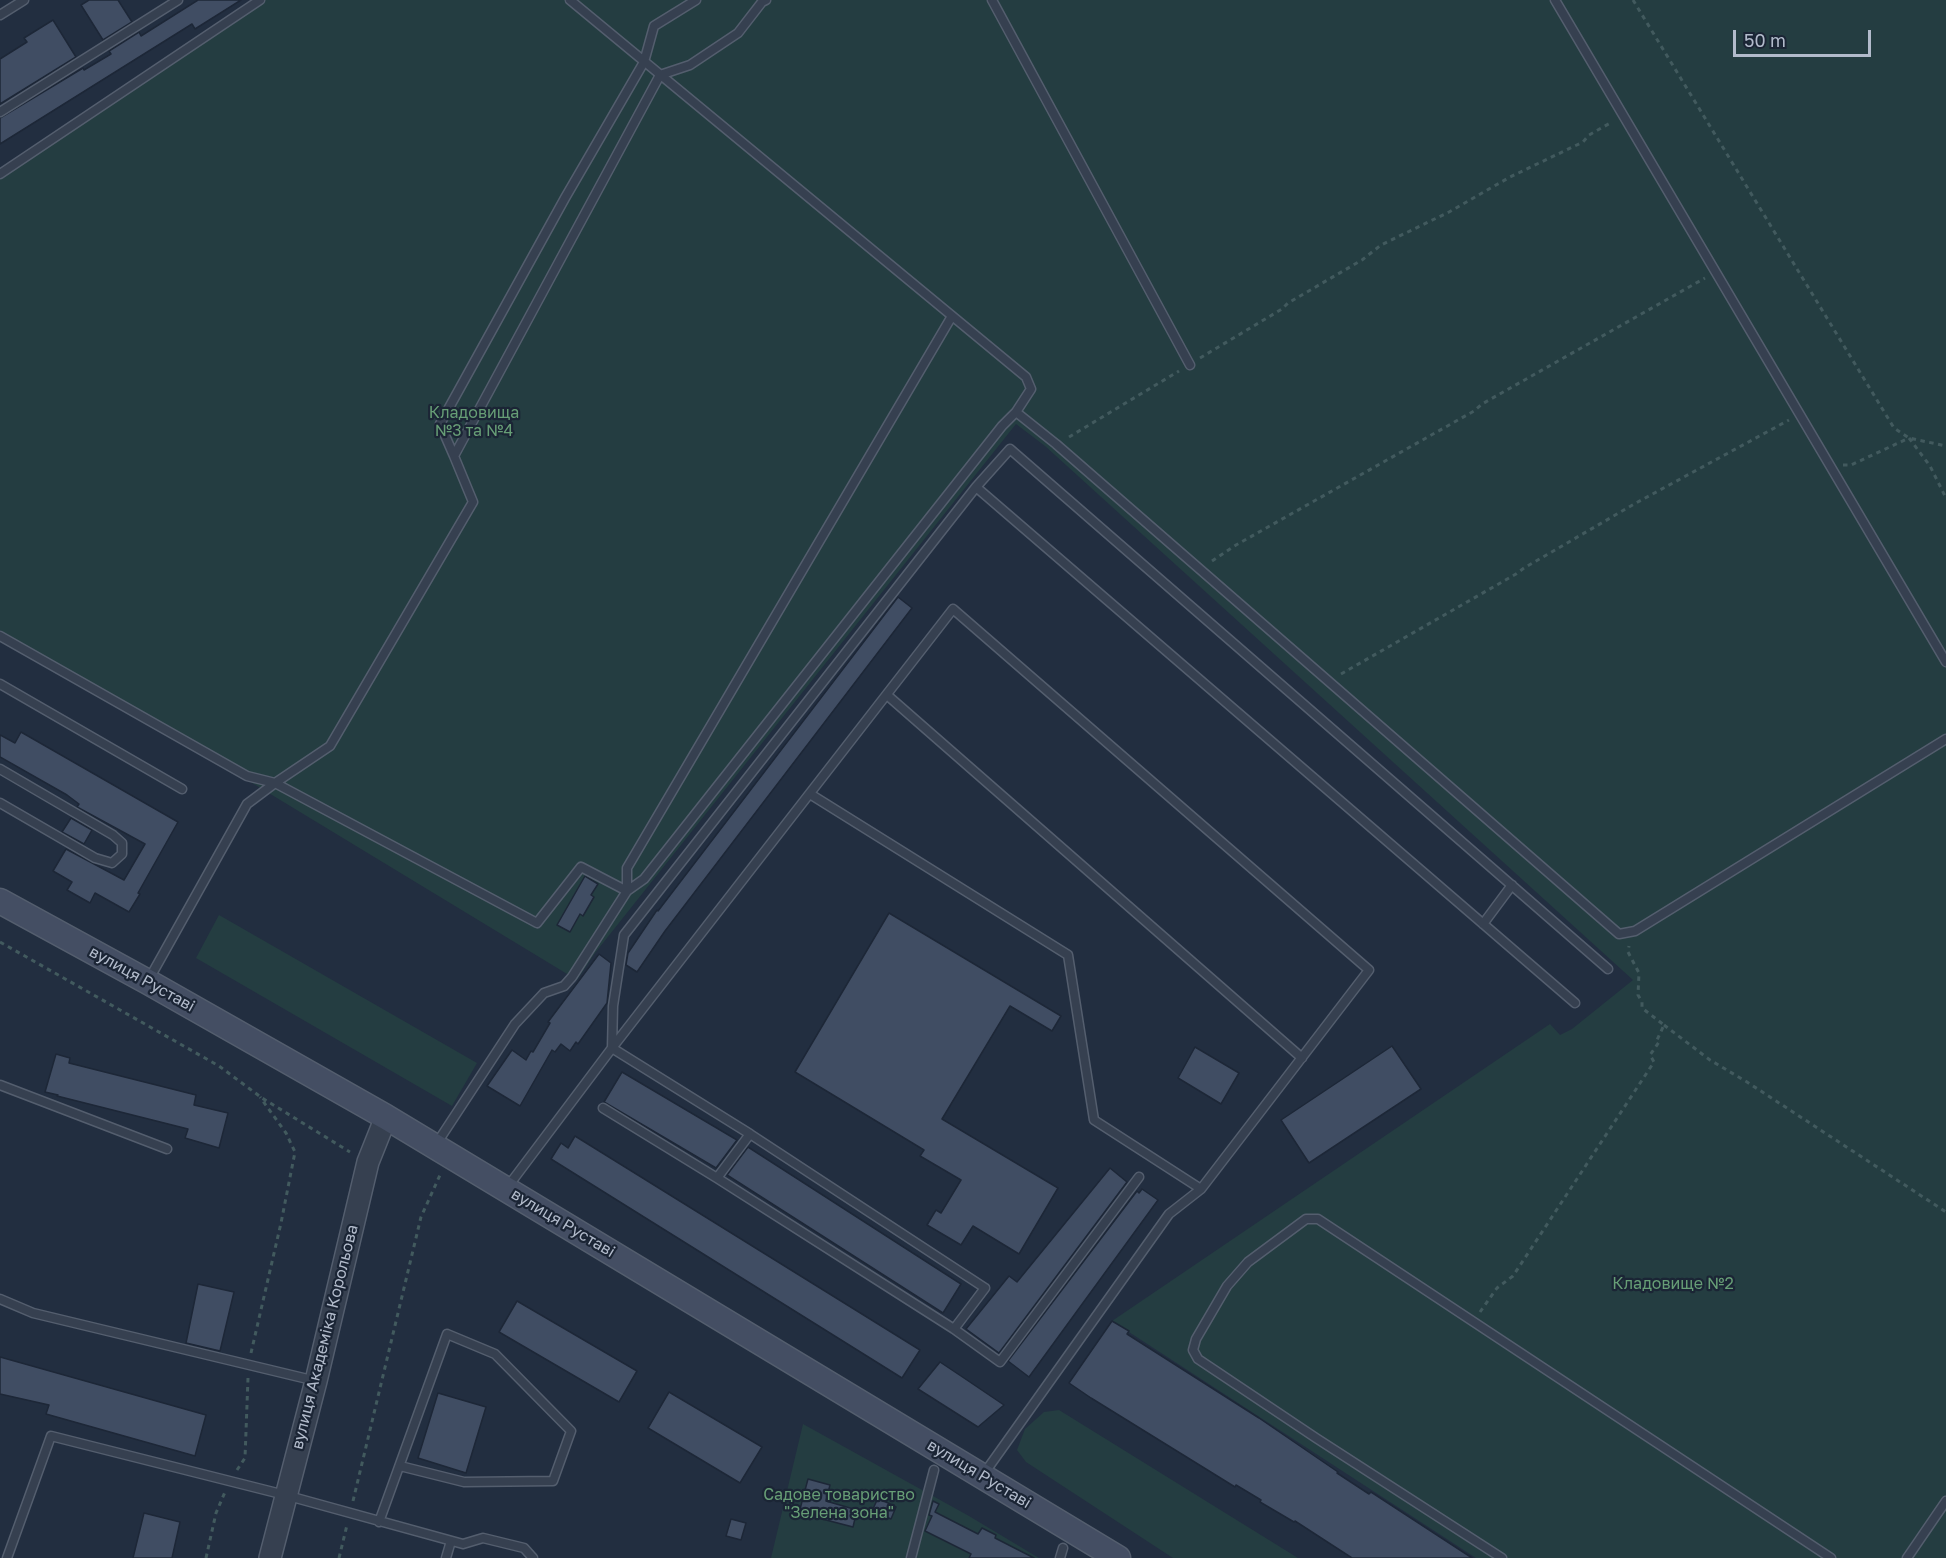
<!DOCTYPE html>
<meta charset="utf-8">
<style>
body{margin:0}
#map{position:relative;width:1946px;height:1558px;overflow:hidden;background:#222e40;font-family:"Golos Text",sans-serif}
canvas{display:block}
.scale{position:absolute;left:1733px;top:30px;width:138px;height:27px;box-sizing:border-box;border:3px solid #b2bbcb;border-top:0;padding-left:8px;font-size:18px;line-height:21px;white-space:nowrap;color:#b2bbcb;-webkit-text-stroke:4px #1b2535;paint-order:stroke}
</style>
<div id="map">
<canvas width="1946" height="1558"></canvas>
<div class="scale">50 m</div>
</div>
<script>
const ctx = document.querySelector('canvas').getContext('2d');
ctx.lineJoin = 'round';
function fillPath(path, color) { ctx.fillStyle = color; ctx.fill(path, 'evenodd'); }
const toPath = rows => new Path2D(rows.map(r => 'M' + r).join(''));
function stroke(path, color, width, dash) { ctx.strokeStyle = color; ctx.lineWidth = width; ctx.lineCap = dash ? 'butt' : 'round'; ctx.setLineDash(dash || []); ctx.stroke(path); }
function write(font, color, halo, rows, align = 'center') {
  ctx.font = font + ' "Golos Text",sans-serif'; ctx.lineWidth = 4.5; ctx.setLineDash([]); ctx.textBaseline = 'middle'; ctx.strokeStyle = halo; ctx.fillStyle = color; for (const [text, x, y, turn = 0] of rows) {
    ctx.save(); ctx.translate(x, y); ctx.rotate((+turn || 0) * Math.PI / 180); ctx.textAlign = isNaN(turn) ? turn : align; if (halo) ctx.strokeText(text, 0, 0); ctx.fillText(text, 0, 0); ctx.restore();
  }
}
fillPath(toPath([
 [261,0,1946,0,1946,1558,1476,1558,1112,1321,1550,1024,1560,1035,1572,1029,1633,980,1045,446,1016,424,595,953,577,980,0,630,0,177],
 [219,915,477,1063,452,1106,196,958],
 [1059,1410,1298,1558,1173,1558,1026,1462,1017,1450,1025,1429,1044,1412],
 [803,1424,969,1516,1039,1558,771,1558]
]), '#243d41');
const building = toPath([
 [89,0,118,0,132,22,103,40,81,5,89,0],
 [198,0,241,0,195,29,192,24,0,144,0,118,83,68,84,70,111,54,109,51,139,32,141,36,198,0],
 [53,20,76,57,0,104,0,59,27,42,24,38,53,20],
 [898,597,912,608,665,931,637,972,626,965,628,953,657,910,658,911,898,597],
 [21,732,178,822,138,893,140,894,129,912,95,893,90,903,67,890,72,882,53,871,66,849,124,880,145,844,77,807,79,804,67,795,0,757,0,735,15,743,21,732],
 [71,818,92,830,84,844,62,832,71,818],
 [585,876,598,884,591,895,594,897,583,916,580,914,570,932,557,925,585,876],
 [889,913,1061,1016,1052,1031,1010,1006,942,1119,1058,1188,1019,1254,973,1226,961,1245,927,1225,936,1210,941,1213,961,1180,920,1156,924,1150,795,1072,889,913],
 [599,954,611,963,607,1003,578,1044,576,1042,570,1051,561,1044,555,1052,552,1050,520,1106,487,1086,512,1050,526,1060,531,1051,533,1052,550,1023,548,1022,599,954],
 [1392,1046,1421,1089,1309,1163,1281,1120,1392,1046],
 [1195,1047,1239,1073,1221,1104,1178,1078,1195,1047],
 [56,1054,70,1058,69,1063,196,1095,194,1105,228,1113,219,1148,185,1138,188,1129,57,1096,58,1095,45,1092,56,1054],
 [622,1072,737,1140,716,1168,604,1102,622,1072],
 [575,1136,920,1350,902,1378,551,1159,561,1143,568,1148,575,1136],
 [748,1147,961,1284,943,1313,727,1175,748,1147],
 [1110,1168,1127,1182,999,1353,966,1329,1009,1276,1017,1282,1110,1168],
 [1142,1189,1158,1200,1029,1377,1008,1361,1137,1191,1139,1193,1142,1189],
 [198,1284,234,1292,220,1351,186,1343,198,1284],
 [517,1301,637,1371,619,1402,499,1332,517,1301],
 [1112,1321,1129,1331,1127,1334,1259,1418,1338,1472,1337,1473,1369,1494,1371,1492,1472,1558,1352,1558,1295,1521,1294,1522,1260,1502,1261,1500,1236,1485,1235,1487,1091,1398,1069,1383,1112,1321],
 [0,1357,206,1415,195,1456,46,1414,49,1405,0,1394,0,1357],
 [940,1362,961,1376,1004,1405,978,1427,918,1389,940,1362],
 [669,1392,762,1447,740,1483,648,1428,669,1392],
 [438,1393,486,1407,466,1473,418,1458,438,1393],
 [808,1479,830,1485,826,1501,857,1510,853,1527,799,1513,808,1479],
 [878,1498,896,1507,891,1519,872,1511,878,1498],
 [933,1501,939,1504,935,1512,978,1534,982,1528,996,1535,995,1538,1034,1558,969,1558,971,1554,925,1531,932,1516,929,1515,933,1501],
 [144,1513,180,1522,172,1558,133,1558,144,1513],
 [731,1519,746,1523,741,1540,726,1536,731,1519]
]);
fillPath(building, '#404d63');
stroke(building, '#1d2737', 1.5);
const service = toPath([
 [570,0,1026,377,1031,389,1016,412],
 [992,0,1190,365],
 [1555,0,1946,662],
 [0,15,24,0],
 [0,112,178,0],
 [0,174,260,0],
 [454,456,440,424,565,198,644,62,654,26,696,0],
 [976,487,1010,449,1608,969],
 [0,636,247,776,275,783,330,746,473,502,454,456,660,75,690,65,738,33,762,2,766,0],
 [0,684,182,789],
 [887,695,1302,1058],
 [0,769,113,835,122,843,122,854,112,863,95,858,0,803],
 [810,794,1068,955,1094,1120,1201,1189],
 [1483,924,1512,885],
 [148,981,247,804,275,783,537,923,581,867,627,891,644,879,1002,426,1016,412,1056,444,1619,934,1635,931,1946,739],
 [0,1085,167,1149],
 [603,1108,717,1178,954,1329,1000,1362,1139,1177],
 [435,1146,515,1024,544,993,564,986,572,977,627,891,627,868,952,316],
 [717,1178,750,1134],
 [506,1189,612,1048,953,609,1369,970,1201,1189,1169,1214,983,1475],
 [0,1299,33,1313,316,1381],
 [954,1329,985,1288,750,1134,612,1048,613,1006,624,935,976,487,1575,1003],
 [379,1522,447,1334,495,1354,571,1431,553,1481,464,1482,400,1466],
 [7,1558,51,1436,285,1495,463,1544,483,1538,524,1548,533,1558],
 [446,1558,451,1541],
 [911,1558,934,1470],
 [1060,1558,1063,1548],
 [1502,1558,1316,1438,1198,1359,1193,1350,1196,1339,1227,1286,1248,1262,1306,1219,1318,1219,1831,1558],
 [1907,1558,1946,1501]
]);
const tertiary = toPath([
 [270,1558,316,1381,368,1162,386,1117]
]);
const secondary = toPath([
 [0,901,148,982,386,1117,1118,1558]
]);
stroke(service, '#545e6e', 11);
stroke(tertiary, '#545e6e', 24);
stroke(secondary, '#545e6e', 27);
stroke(toPath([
 [1633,0,1894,428,1909,438,1946,446],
 [1200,358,1282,309,1288,303,1362,260,1381,245,1449,212,1510,177,1583,142,1589,135,1612,122],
 [1069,437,1179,371],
 [1843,465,1851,465,1909,438,1930,466,1946,498],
 [1212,561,1236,545,1474,411,1482,404,1705,278],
 [1341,674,1516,574,1524,568,1636,503,1789,420],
 [0,942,219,1066,262,1098,350,1152],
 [1664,1025,1710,1060,1747,1082,1946,1212],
 [1480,1312,1497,1288,1513,1276,1654,1062,1650,1055,1659,1042,1657,1040,1664,1025,1642,1008,1642,1002,1638,995,1639,973,1628,952,1629,946],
 [251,1353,281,1223,295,1152,286,1133,260,1097],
 [237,1470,245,1458,248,1378],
 [353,1501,421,1217,440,1175],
 [206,1558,216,1513,225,1492],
 [339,1558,347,1525]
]), '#425a5e', 3, [4.5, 4.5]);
stroke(service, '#364050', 8);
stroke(tertiary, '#364050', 21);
stroke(secondary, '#444e63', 24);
write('16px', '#679e76', '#1b2535', [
 ["Кладовища",474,413],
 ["№3 та №4",474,431],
 ["Кладовище №2",1673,1284],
 ["Садове товариство",839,1495],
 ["\"Зелена зона\"",839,1513]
]);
write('16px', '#b2bbcb', '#1b2535', [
 ["вулиця Руставі",142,979,29],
 ["вулиця Руставі",563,1223,31],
 ["вулиця Академіка Корольова",325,1337,-76],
 ["вулиця Руставі",979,1474,31]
]);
</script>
